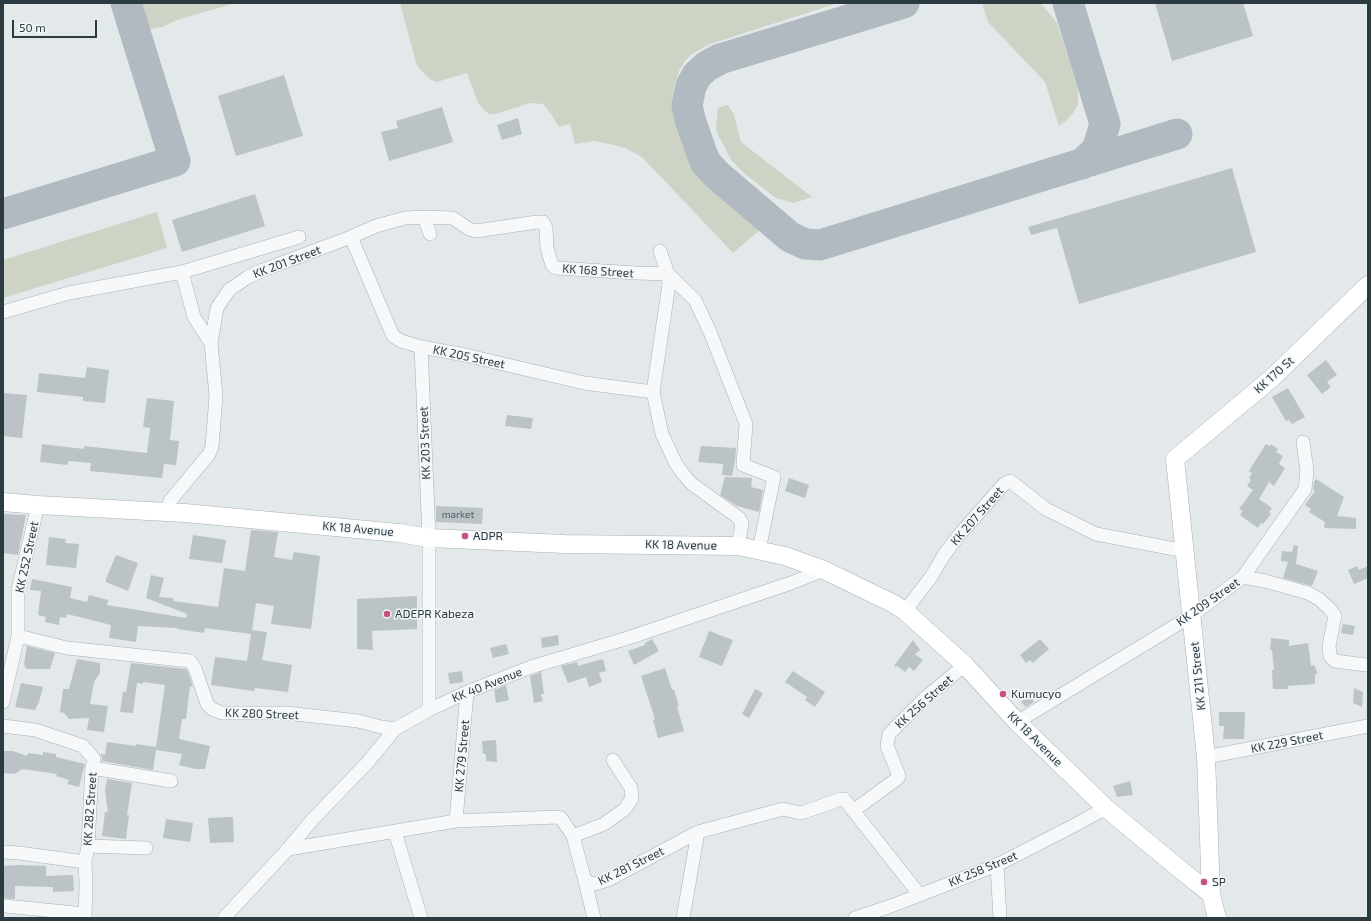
<!DOCTYPE html>
<style>
body{margin:0}
#map{position:relative;width:1371px;height:921px;overflow:hidden;background:#e3e8eb;font-family:"Exo 2",sans-serif}
canvas{display:block}
.frame{position:absolute;inset:0;border:4px solid #2c3a42;pointer-events:none}
.scale{position:absolute;left:12px;top:20px;width:85px;height:18px;box-sizing:border-box;border:2px solid #2c3a42;border-top:0;padding-left:5px;font-size:12px;line-height:14px;white-space:nowrap;color:#2c3a42;-webkit-text-stroke:3px #f3f6f8;paint-order:stroke}
</style>
<div id="map">
<canvas width="1371" height="921"></canvas>
<div class="frame"></div>
<div class="scale">50 m</div>
</div>
<script>
const ctx = document.querySelector('canvas').getContext('2d');
ctx.lineJoin = 'round';
function fillPath(path, color) { ctx.fillStyle = color; ctx.fill(path, 'evenodd'); }
const toPath = rows => new Path2D(rows.map(r => 'M' + r).join(''));
function stroke(path, color, width, dash) { ctx.strokeStyle = color; ctx.lineWidth = width; ctx.lineCap = dash ? 'butt' : 'round'; ctx.setLineDash(dash || []); ctx.stroke(path); }
function write(font, color, halo, rows, align = 'center') {
  ctx.font = font + ' "Exo 2",sans-serif'; ctx.lineWidth = 3; ctx.setLineDash([]); ctx.textBaseline = 'middle'; ctx.strokeStyle = halo; ctx.fillStyle = color; for (const [text, x, y, turn = 0] of rows) {
    ctx.save(); ctx.translate(x, y); ctx.rotate((+turn || 0) * Math.PI / 180); ctx.textAlign = isNaN(turn) ? turn : align; if (halo) ctx.strokeText(text, 0, 0); ctx.fillText(text, 0, 0); ctx.restore();
  }
}
fillPath(toPath([
 [136,3,235,3,177,20,162,27,149,29,143,27],
 [400,3,838,3,710,44,692,54,685,61,679,71,674,87,672,103,690,165,699,175,761,229,733,253,642,157,625,148,610,144,594,141,575,144,570,124,559,127,551,114,543,104,530,103,496,114,490,114,486,112,478,103,467,73,437,82,431,80,417,66],
 [982,3,1040,3,1044,7,1057,23,1078,89,1078,104,1073,113,1066,121,1059,126,1045,82,988,22],
 [728,105,734,115,741,142,812,197,794,203,776,198,745,174,732,161,717,133,716,125,718,108],
 [157,212,167,248,3,298,3,260]
]), '#cdd4c5');
stroke(toPath([
 [904,3,720,59,707,66,697,75,691,86,687,105,690,119,701,151,706,163,716,174,790,237,805,244,820,245,1177,134],
 [1068,3,1105,124,1098,147,1094,153,1082,164],
 [3,214,175,161,126,3]
]), '#b0bac0', 31);
fillPath(toPath([
 [1155,3,1243,3,1253,36,1172,61],
 [284,75,303,136,236,156,218,96],
 [442,107,453,142,389,161,381,132,398,128,396,121],
 [518,118,522,134,502,140,497,125],
 [1232,168,1256,252,1079,304,1057,228,1031,235,1028,227],
 [255,194,265,226,182,252,172,220],
 [1326,360,1337,375,1327,382,1331,387,1322,394,1307,375],
 [87,367,109,370,105,403,83,401,83,397,37,392,39,373,85,378],
 [1288,388,1305,417,1292,424,1289,420,1286,421,1272,397],
 [3,393,27,395,22,438,3,436],
 [147,398,174,401,170,440,179,441,176,465,164,464,162,478,90,471,91,463,68,461,68,465,40,462,42,444,84,449,84,446,147,453,150,428,143,427],
 [507,415,533,418,531,429,505,426],
 [1266,444,1270,446,1271,444,1278,449,1276,452,1283,456,1279,464,1285,468,1274,486,1269,482,1259,499,1272,508,1269,512,1271,514,1263,524,1261,523,1258,528,1240,515,1243,511,1239,509,1253,490,1247,486,1251,480,1249,478,1252,473,1249,471],
 [701,446,736,448,735,461,732,476,722,475,723,464,698,462],
 [725,477,752,478,751,487,763,490,759,512,737,506,720,495],
 [789,478,809,485,805,498,785,491],
 [1316,479,1344,497,1337,516,1356,518,1356,529,1324,528,1325,522,1309,512,1311,509,1305,505,1315,491,1313,490,1314,482],
 [436,506,483,508,482,524,436,522],
 [3,514,26,515,18,555,3,553],
 [251,530,278,532,274,557,292,560,294,552,320,556,311,629,271,624,274,606,256,603,252,630,267,632,262,660,292,665,288,692,255,688,254,691,211,685,215,657,247,661,251,634,205,628,204,633,177,629,177,628,138,626,136,642,109,638,111,625,67,614,66,618,60,617,59,625,45,622,46,617,38,615,41,591,30,590,32,579,72,587,70,598,87,602,89,595,108,600,107,605,186,618,187,614,146,598,151,575,164,578,159,597,173,598,173,601,218,607,224,568,245,571],
 [193,535,226,540,222,563,189,559],
 [49,537,66,539,65,543,79,544,76,568,46,565],
 [1294,545,1298,546,1296,564,1318,571,1312,586,1283,578,1288,562,1281,561,1282,551,1292,552],
 [116,555,138,563,128,591,106,582,106,579],
 [1357,566,1359,570,1368,566,1368,578,1354,584,1348,570],
 [417,596,417,629,372,631,373,650,357,649,357,599],
 [1343,624,1355,626,1353,635,1341,633],
 [709,631,733,640,722,666,699,657],
 [558,635,559,645,542,648,541,638],
 [1271,638,1289,640,1289,646,1308,643,1311,666,1314,665,1318,674,1315,674,1315,684,1288,686,1288,689,1273,689,1272,670,1274,670,1272,650,1270,650],
 [652,639,659,651,634,665,628,651,645,645,645,643],
 [1040,639,1049,649,1033,663,1030,660,1026,663,1020,655],
 [913,640,920,650,915,654,923,660,914,671,909,667,905,672,897,666,895,667,894,666],
 [506,644,509,654,493,658,490,648],
 [27,646,55,653,50,669,26,669,24,664],
 [77,659,100,663,100,673,94,682,90,704,108,706,104,732,87,730,89,718,69,719,64,713,60,712,63,689,69,689],
 [603,659,606,671,599,673,602,682,589,687,586,677,568,683,561,666,577,662,578,666],
 [131,663,186,669,188,672,193,687,190,686,186,719,182,719,179,739,210,746,205,769,195,769,179,765,182,754,156,750,153,770,102,761,102,757,100,754,105,755,107,742,136,746,136,744,156,747,165,685,143,682,143,684,137,683,133,713,120,712,123,692,126,692],
 [665,668,672,690,674,690,679,706,677,706,684,731,658,738,653,720,655,719,641,676],
 [462,671,463,682,450,684,448,673],
 [793,671,825,692,815,707,805,700,807,697,785,682],
 [541,672,544,694,541,694,543,701,534,703,530,676],
 [21,683,43,687,39,702,35,710,15,707],
 [506,685,509,700,496,703,494,690],
 [1354,688,1363,692,1362,707,1353,703],
 [755,689,763,693,749,718,742,714],
 [1029,695,1034,702,1026,707,1021,702],
 [1219,712,1245,712,1244,739,1223,739,1224,726,1219,726],
 [496,740,497,762,486,761,486,754,483,754,482,741],
 [3,751,13,751,27,756,28,753,43,755,43,752,56,754,56,757,85,764,79,787,67,784,69,780,56,776,57,774,22,769,15,774,3,773],
 [107,779,132,783,127,815,129,815,126,839,102,836,105,812,108,812,105,791],
 [1130,781,1133,795,1117,797,1113,786],
 [233,817,234,842,210,843,208,818],
 [166,819,193,823,190,842,163,838],
 [18,865,46,866,46,876,73,875,74,891,53,892,53,887,15,886,15,899,3,898,3,866]
]), '#bbc3c7');
const minor = toPath([
 [424,217,453,218,469,229,476,231,537,222,543,222,546,228,547,248,552,265,556,268,636,273,668,274,695,300,710,332,746,424,743,465,774,477,759,550],
 [351,237,393,336,401,341,421,347,465,355,584,383,653,392,662,434,676,464,684,475,692,484,739,518,742,524,738,546],
 [182,272,194,317,211,343],
 [3,312,69,293,182,272,299,237],
 [421,347,429,538,429,710],
 [653,392,669,284,668,274,660,251],
 [166,512,170,501,209,454,212,447,216,396,211,343,217,308,229,290,248,277,263,270,351,237,376,226,405,218,424,217,430,234],
 [1243,577,1305,489,1307,471,1303,442],
 [905,611,931,577,944,555,959,535,1004,484,1010,481,1046,509,1096,534,1185,551],
 [18,636,67,648,190,661,195,668,207,704,212,709,222,713,286,713,358,721,381,727,395,729],
 [3,702,18,636,18,590,38,505],
 [1017,722,1191,616,1243,577,1265,581,1308,593,1319,599,1329,608,1335,616,1329,646,1330,656,1335,661,1366,665],
 [3,726,35,730,83,746,94,759,92,768,88,846,85,862,86,885,85,918],
 [1206,757,1368,726],
 [92,768,171,781],
 [853,811,898,778,899,776,887,746,889,734,925,698,965,665],
 [456,821,467,692],
 [395,832,421,918],
 [573,836,604,824,625,809,632,798,631,788,613,760],
 [88,846,146,848],
 [288,849,456,821,557,817,561,818,573,836,585,881,594,884,608,880,698,832,783,809,800,813,804,812,841,799,844,799,919,894],
 [3,852,19,853,85,862],
 [997,865,1000,918],
 [585,881,594,918],
 [5,906,85,914],
 [224,918,288,849,313,819,367,763,395,729,429,710,467,692,531,667,628,638,791,583,824,570],
 [683,918,698,832],
 [855,918,891,906,997,865,1073,826,1106,808]
]);
const secondary = toPath([
 [3,502,38,505,185,513,399,533,429,538,564,544,738,546,785,556,824,570,894,604,906,612,965,665,1017,722,1106,808,1182,871,1211,894,1217,918],
 [1211,894,1206,757,1175,459,1272,378,1368,285]
]);
stroke(minor, '#a8b0b5', 14);
stroke(secondary, '#a8b0b5', 19);
stroke(minor, '#f6f8f9', 13);
stroke(secondary, '#fff', 18);
for (const [x, y, r, color] of [
 [465,536,4,"#c94f81"],
 [387,614,4,"#c94f81"],
 [1003,694,4,"#c94f81"],
 [1204,882,4,"#c94f81"]
]) { const dot = new Path2D(); dot.arc(x, y, r, 0, 2 * Math.PI); ctx.fillStyle = color; ctx.fill(dot); stroke(dot, '#f3f6f8', 1.5); }
write('10px', '#505c63', null, [
 ["market",458,515]
]);
write('12px', '#2c3a42', '#f3f6f8', [
 ["KK 201 Street",287,262,-21],
 ["KK 168 Street",598,271,4],
 ["KK 205 Street",469,357,12],
 ["KK 170 St",1274,375,-42],
 ["KK 203 Street",425,443,-92],
 ["KK 207 Street",977,516,-49],
 ["KK 18 Avenue",358,529,5],
 ["KK 18 Avenue",681,545,1],
 ["KK 252 Street",27,557,-78],
 ["KK 209 Street",1208,602,-35],
 ["KK 211 Street",1198,676,-96],
 ["KK 40 Avenue",487,685,-22],
 ["KK 256 Street",924,702,-42],
 ["KK 280 Street",262,714,2],
 ["KK 18 Avenue",1035,739,45],
 ["KK 229 Street",1287,742,-11],
 ["KK 279 Street",462,756,-85],
 ["KK 282 Street",90,809,-86],
 ["KK 281 Street",631,866,-26],
 ["KK 258 Street",983,869,-23]
]);
write('12px', '#2c3a42', '#f3f6f8', [
 ["ADPR",473,536],
 ["ADEPR Kabeza",395,614],
 ["Kumucyo",1011,694],
 ["SP",1212,882]
], 'left');
</script>
